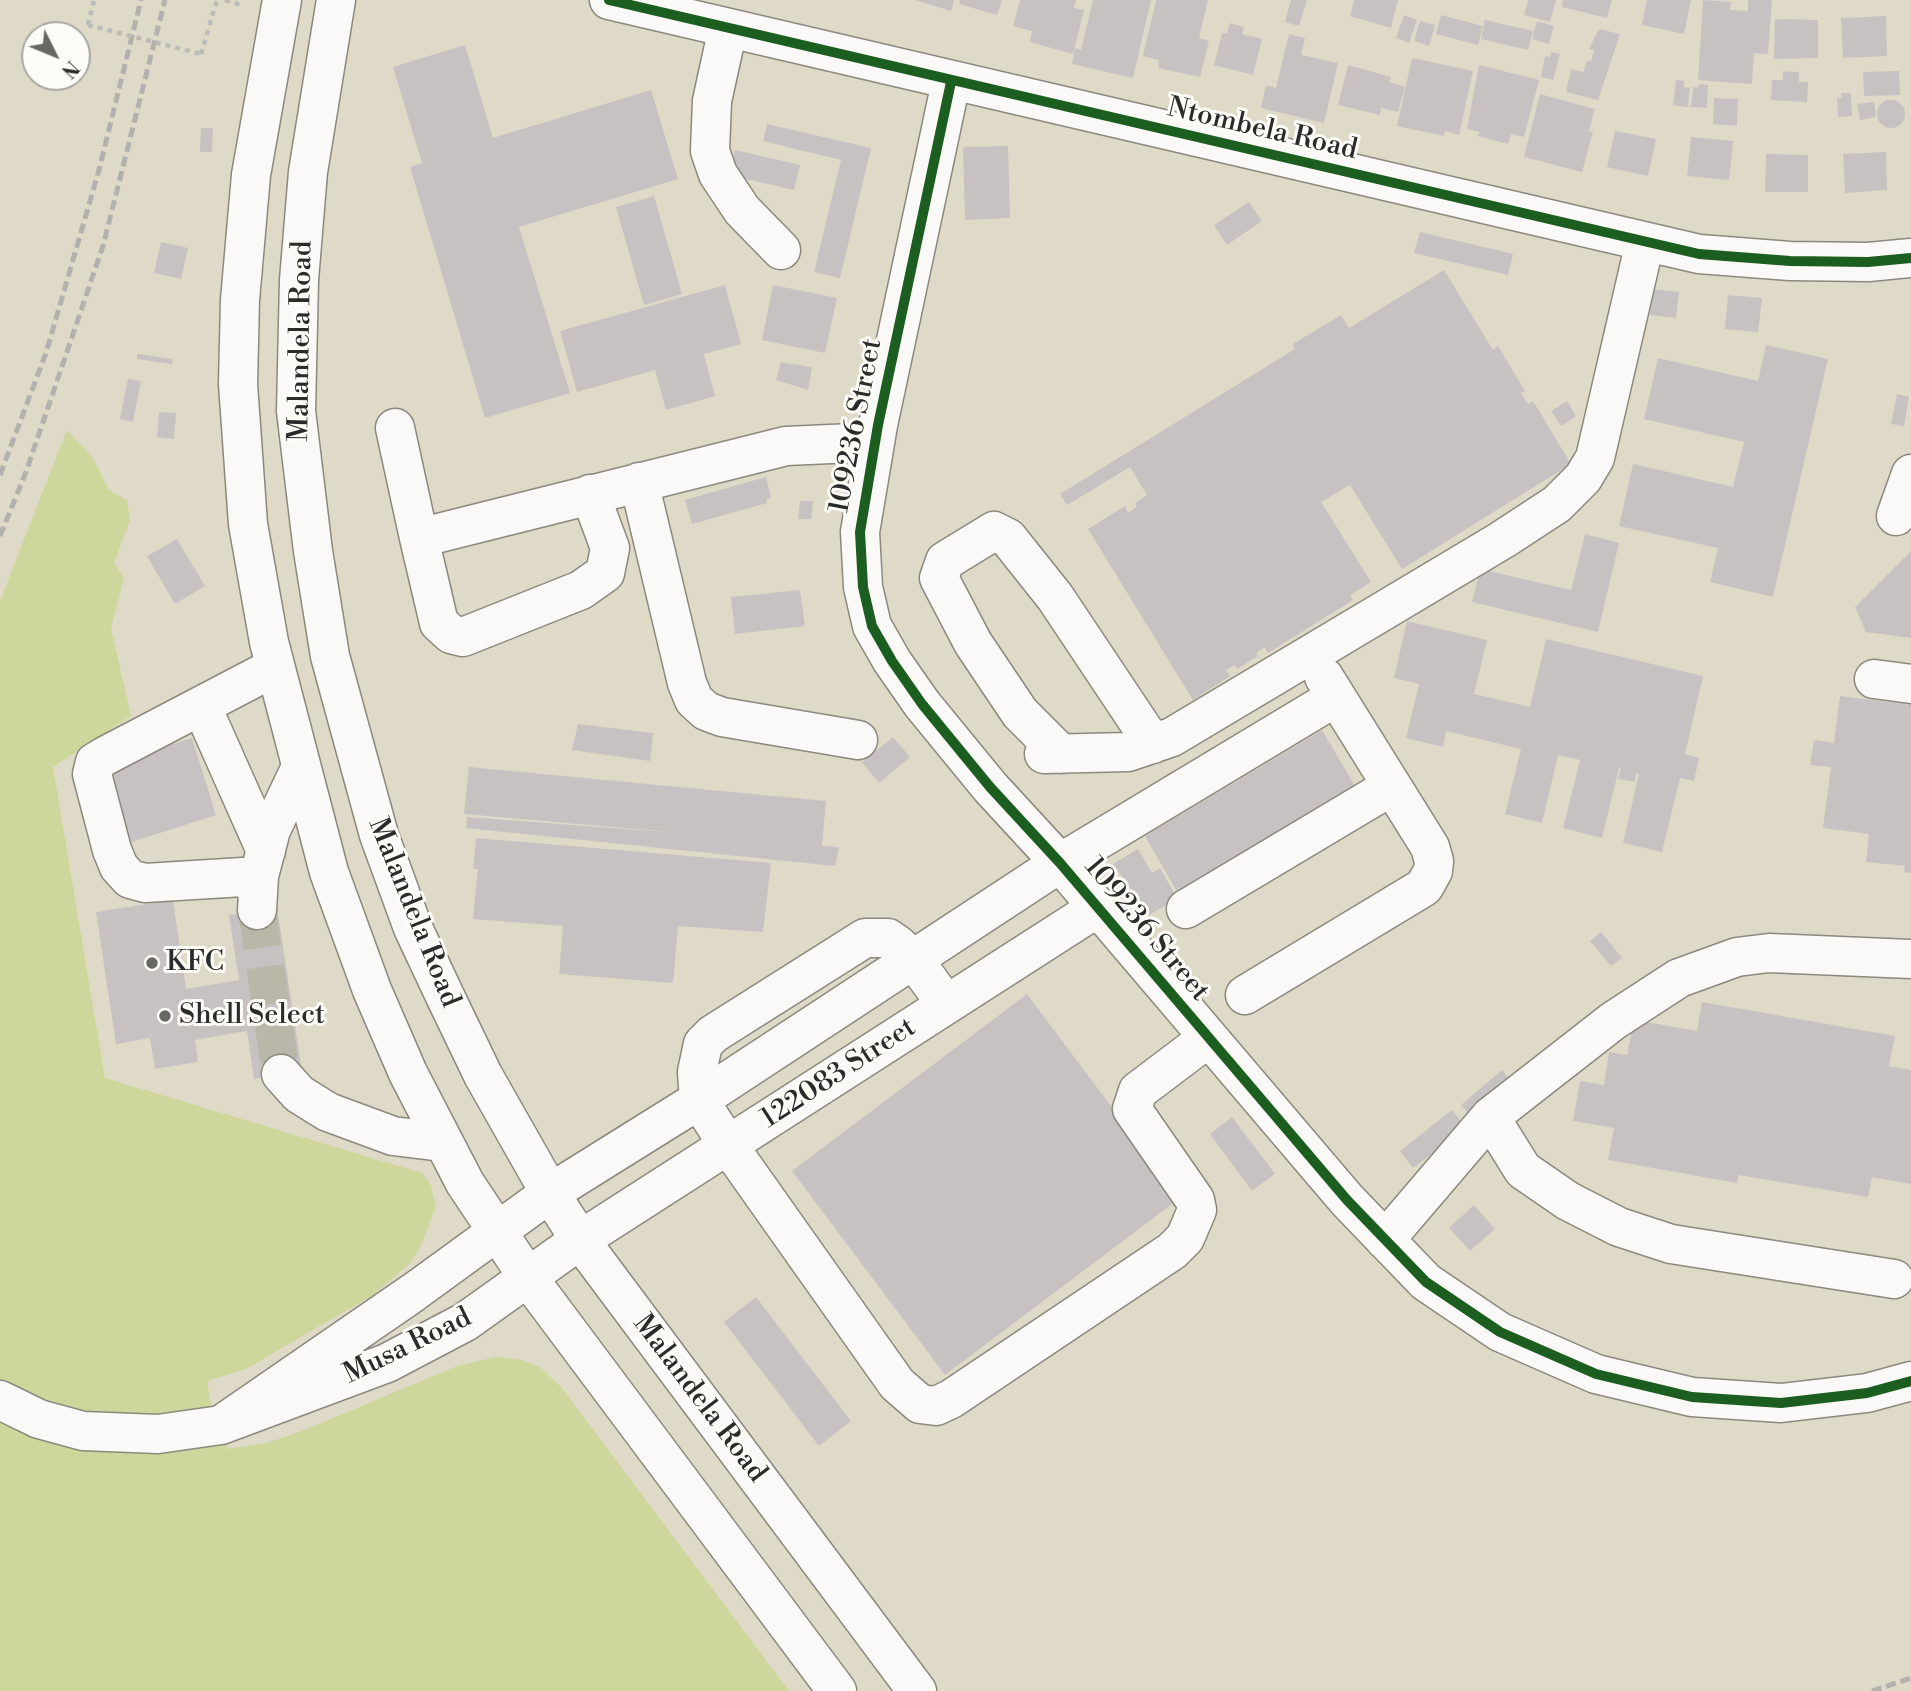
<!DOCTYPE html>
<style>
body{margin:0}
#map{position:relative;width:1911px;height:1691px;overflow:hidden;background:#dfdac7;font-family:"Libre Bodoni",serif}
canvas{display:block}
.north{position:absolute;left:21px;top:21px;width:70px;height:70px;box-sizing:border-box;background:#fdfcf7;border:2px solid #a9a8a5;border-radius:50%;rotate:133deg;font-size:19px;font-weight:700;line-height:28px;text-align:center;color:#2b2b2b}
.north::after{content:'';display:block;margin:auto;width:24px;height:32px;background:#6a6862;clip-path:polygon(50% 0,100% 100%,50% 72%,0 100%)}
</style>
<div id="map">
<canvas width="1911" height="1691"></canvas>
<div class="north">N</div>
</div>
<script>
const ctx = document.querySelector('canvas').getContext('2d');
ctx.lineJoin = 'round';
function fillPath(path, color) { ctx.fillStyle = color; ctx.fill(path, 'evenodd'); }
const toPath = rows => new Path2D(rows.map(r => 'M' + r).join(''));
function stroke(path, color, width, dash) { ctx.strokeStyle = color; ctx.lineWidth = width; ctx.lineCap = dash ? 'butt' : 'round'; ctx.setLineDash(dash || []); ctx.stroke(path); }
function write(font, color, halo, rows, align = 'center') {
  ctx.font = font + ' "Libre Bodoni",serif'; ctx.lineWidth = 6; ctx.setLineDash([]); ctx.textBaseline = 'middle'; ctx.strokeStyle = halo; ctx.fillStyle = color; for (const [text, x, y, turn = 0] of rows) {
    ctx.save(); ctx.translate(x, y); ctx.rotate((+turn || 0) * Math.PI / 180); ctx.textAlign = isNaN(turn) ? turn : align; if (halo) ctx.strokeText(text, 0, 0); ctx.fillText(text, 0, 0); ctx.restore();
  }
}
fillPath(toPath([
 [67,430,93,458,109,490,127,500,130,520,114,563,124,578,111,628,131,716,53,767,105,1078,422,1173,431,1185,436,1207,419,1250,408,1265,373,1295,246,1369,207,1381,211,1405,228,1449,267,1443,302,1431,457,1366,495,1357,523,1360,540,1367,562,1388,789,1691,0,1691,0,601]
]), '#cdd79c');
fillPath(toPath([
 [915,0,954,0,951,11],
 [960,0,1002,0,997,15,959,4],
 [1020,0,1076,0,1074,8,1084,10,1073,54,1030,42,1032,31,1013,26],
 [1093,0,1151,0,1133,78,1072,64,1075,48,1081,50],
 [1156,0,1208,0,1199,38,1209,41,1200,77,1158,68,1159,60,1143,56],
 [1291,0,1307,0,1299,26,1285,22],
 [1354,0,1398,0,1391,28,1350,16],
 [1528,0,1556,0,1550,22,1524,15],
 [1563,0,1612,0,1607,18,1562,7],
 [1647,0,1691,0,1684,34,1642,25],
 [1703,0,1731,2,1730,10,1748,11,1748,0,1772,0,1768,54,1754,53,1752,84,1698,80],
 [1404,15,1417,20,1409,43,1396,38],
 [1441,15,1483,26,1478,45,1436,34],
 [1886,16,1887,56,1843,58,1841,18],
 [1775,19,1818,20,1818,58,1774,59],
 [1485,20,1533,31,1528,50,1481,39],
 [1420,21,1435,25,1429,46,1414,41],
 [1537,21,1554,26,1549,44,1532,39],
 [1230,23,1244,27,1242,34,1262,39,1253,75,1214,65,1222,33,1227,34],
 [1599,29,1620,34,1598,100,1566,92,1571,69,1583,72,1587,61,1591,62,1594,50,1589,49],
 [1289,34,1305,38,1301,55,1338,63,1324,123,1261,108,1266,85,1276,88],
 [465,45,493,138,651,90,678,179,519,227,570,393,485,418,410,167,422,163,393,67],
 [1551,52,1560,54,1553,80,1541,77,1545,56,1550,57],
 [1412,58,1473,71,1459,135,1445,131,1444,136,1397,126],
 [1348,65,1391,77,1389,82,1405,87,1398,112,1381,108,1380,115,1338,105],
 [1479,65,1539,80,1524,137,1511,134,1508,144,1478,136,1480,132,1467,129],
 [1783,71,1799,72,1799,82,1808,82,1807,102,1771,100,1772,80,1783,80],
 [1899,71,1900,95,1864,96,1863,72],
 [1676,80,1684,81,1684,87,1690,88,1688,107,1673,105],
 [1699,84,1708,85,1707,108,1691,107,1693,87,1698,88],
 [1841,93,1851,93,1852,116,1838,117,1837,98,1842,98],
 [1540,94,1595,109,1589,131,1593,132,1582,172,1524,157],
 [1714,98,1738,99,1737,126,1713,124],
 '1877 114a14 14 0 1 1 28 0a14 14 0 1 1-28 0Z',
 [1874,102,1876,117,1860,120,1857,104],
 [767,124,871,148,840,278,814,272,841,160,763,141],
 [201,128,213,128,212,152,200,152],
 [1615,131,1656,139,1648,176,1607,167],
 [1691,137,1733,141,1729,180,1687,176],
 [1008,146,1010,218,965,220,963,147],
 [735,150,800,165,794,190,729,175],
 [1886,152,1887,190,1845,193,1843,154],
 [1766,154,1808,155,1808,192,1765,192],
 [654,196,682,294,644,305,616,207],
 [1249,202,1262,221,1227,245,1214,225],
 [1420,232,1513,254,1508,275,1414,253],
 [161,242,188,248,181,279,154,273],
 [1444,270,1493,350,1498,346,1525,391,1521,393,1528,404,1533,401,1571,464,1402,569,1350,485,1321,502,1371,582,1350,595,1353,600,1268,653,1265,647,1256,653,1258,656,1237,669,1235,665,1226,670,1230,676,1193,700,1088,529,1125,506,1128,513,1137,507,1135,503,1147,495,1130,467,1067,505,1060,494,1295,349,1293,344,1341,315,1349,328],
 [725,285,741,344,704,354,715,396,666,410,655,370,577,392,560,331],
 [773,285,837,298,825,353,762,340],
 [1652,289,1679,292,1676,318,1650,315],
 [1728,295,1762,298,1758,332,1725,329],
 [1766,345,1828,359,1773,597,1710,582,1718,548,1619,526,1633,464,1733,487,1744,442,1644,419,1658,358,1758,381],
 [137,354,173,359,172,364,137,359],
 [781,362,812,367,808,390,776,380],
 [128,379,141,381,133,422,120,419],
 [1897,394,1909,397,1904,426,1891,424],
 [1567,401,1576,416,1561,426,1551,411],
 [159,412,176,413,174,439,157,437],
 [766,477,771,498,766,499,767,503,692,524,685,500],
 [800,501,813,501,811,519,798,519],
 [1585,534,1619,543,1598,632,1472,602,1480,569,1571,590],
 [177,539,205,586,175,604,147,556],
 [1911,551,1911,638,1866,632,1855,607],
 [800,590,805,626,735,634,731,597],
 [1407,621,1487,640,1474,694,1530,707,1546,639,1703,676,1685,754,1699,758,1694,781,1680,778,1662,852,1623,843,1639,774,1636,773,1635,782,1618,779,1621,769,1619,768,1602,838,1563,828,1580,760,1558,755,1542,823,1505,814,1521,749,1446,731,1443,747,1406,738,1419,684,1394,678],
 [1840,696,1911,705,1911,873,1904,872,1905,866,1866,862,1869,834,1823,828,1831,767,1810,765,1814,740,1834,743],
 [578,724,653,733,650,761,572,750],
 [1322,730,1356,788,1179,895,1145,836],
 [893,737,910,757,879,783,862,762],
 [192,738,216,815,122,845,98,767],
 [469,767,826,801,822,846,839,847,835,866,466,828,467,817,693,834,464,814],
 [476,838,771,863,763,932,678,926,673,983,559,974,563,926,473,919,478,869,473,869],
 [1138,849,1152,873,1160,868,1177,898,1149,915,1113,864],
 [173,900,186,989,239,980,229,915,277,908,302,1071,254,1079,247,1031,195,1040,198,1062,155,1069,150,1038,116,1044,96,912],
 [1601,932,1622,958,1611,966,1590,941],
 [1027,994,1180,1198,945,1375,792,1171],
 [1702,1002,1895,1036,1889,1066,1911,1070,1911,1184,1872,1177,1868,1197,1739,1175,1737,1183,1608,1160,1614,1128,1573,1121,1580,1081,1604,1085,1609,1052,1627,1055,1634,1020,1697,1031],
 [1502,1070,1514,1085,1473,1119,1461,1105],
 [1452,1110,1466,1128,1413,1168,1400,1151],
 [1232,1117,1275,1174,1252,1191,1210,1134],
 [1474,1205,1495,1229,1470,1251,1449,1228],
 [756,1297,851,1421,819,1446,724,1322]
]), '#c8c1c2');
stroke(toPath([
 [257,910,281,1074]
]), '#bbb7a8', 38, [38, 19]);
const minor = toPath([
 [609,0,1699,254,1790,261,1868,262,1911,258],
 [728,28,712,101,710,151,718,174,742,210,781,250],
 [951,82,878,425,860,532,863,587,872,626,892,661,922,704,990,787,1060,863,1347,1200,1426,1282,1500,1332,1596,1374,1692,1397,1781,1403,1867,1393,1911,1381],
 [395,428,419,538,786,446,875,442],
 [639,482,687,683,694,700,706,711,722,717,858,740],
 [1896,516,1911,474],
 [419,538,439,623,451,634,463,637,581,590,605,573,610,548,590,494],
 [1874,679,1911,684],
 [202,707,266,851],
 [1044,754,1128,752,1172,737,1502,540,1557,504,1583,478,1595,458,1645,242],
 [1061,754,1020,713,973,643,939,578,945,561,994,531,1008,538,1055,597,1153,744],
 [259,876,145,883,130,879,119,867,112,850,92,774,95,762,105,756,275,667],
 [1186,909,1392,786],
 [257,910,259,876,271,830,300,769],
 [1245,995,1424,887,1433,871,1434,861,1430,847,1324,677],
 [946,1004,914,960,898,945,888,938,865,938,713,1034,703,1044,697,1072,699,1100,728,1145,897,1384,920,1404,936,1406,951,1399,1172,1251,1185,1238,1197,1210,1195,1200,1132,1109,1138,1091,1208,1038],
 [281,1074,299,1094,328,1112,393,1136,442,1142],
 [1490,1117,1523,1170,1568,1201,1619,1227,1671,1244,1894,1279],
 [1385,1240,1490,1117,1613,1021,1679,978,1737,957,1769,953,1911,959],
 [0,1400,39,1419,83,1431,158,1434,221,1425,387,1363,465,1322,580,1240,1097,908],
 [221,1425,414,1292,550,1193,699,1100,1060,863,1336,697]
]);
const major = toPath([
 [282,0,251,175,240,300,238,384,248,524,269,642,329,872,372,990,408,1073,465,1183,529,1279,837,1691],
 [336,0,308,172,299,280,296,411,313,551,330,656,379,835,413,928,444,994,483,1075,550,1193,580,1240,917,1691]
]);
stroke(minor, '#8b887e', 41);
stroke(major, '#8b887e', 41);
stroke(toPath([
 [225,0,244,6],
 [88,25,94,0],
 [201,54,217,0]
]), '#bbbbb7', 4.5, [5, 5]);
stroke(minor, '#faf9f7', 38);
stroke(major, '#faf9f7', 38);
stroke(toPath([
 [0,475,46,353,99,170,141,0],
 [0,536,26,472,103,246,165,0],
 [1872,1691,1911,1678]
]), '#b2b1ae', 5, [10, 5]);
stroke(toPath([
 [88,25,201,54]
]), '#bbbbb7', 4.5, [5, 5]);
stroke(toPath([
 [609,0,1699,254,1790,261,1868,262,1911,258],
 [951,82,878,425,860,532,863,587,872,626,892,661,922,704,990,787,1060,863,1347,1200,1426,1282,1500,1332,1596,1374,1692,1397,1781,1403,1867,1393,1911,1381]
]), '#1b5e20', 10);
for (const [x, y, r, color] of [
 [152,963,7,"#6a6862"],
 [165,1016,7,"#6a6862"]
]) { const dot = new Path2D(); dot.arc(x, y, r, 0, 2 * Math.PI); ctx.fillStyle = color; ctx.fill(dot); stroke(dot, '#fdfcf7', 2.5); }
write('28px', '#2b2b2b', '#fdfcf7', [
 ["Ntombela Road",1262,130,13],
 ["Malandela Road",302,341,-89],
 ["109236 Street",857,426,-79],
 ["Malandela Road",413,913,68],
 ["109236 Street",1146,930,50],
 ["122083 Street",839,1074,-33],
 ["Musa Road",408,1347,-26],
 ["Malandela Road",699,1399,53]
]);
write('28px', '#2b2b2b', '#fdfcf7', [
 ["KFC",166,963],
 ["Shell Select",179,1016]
], 'left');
</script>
